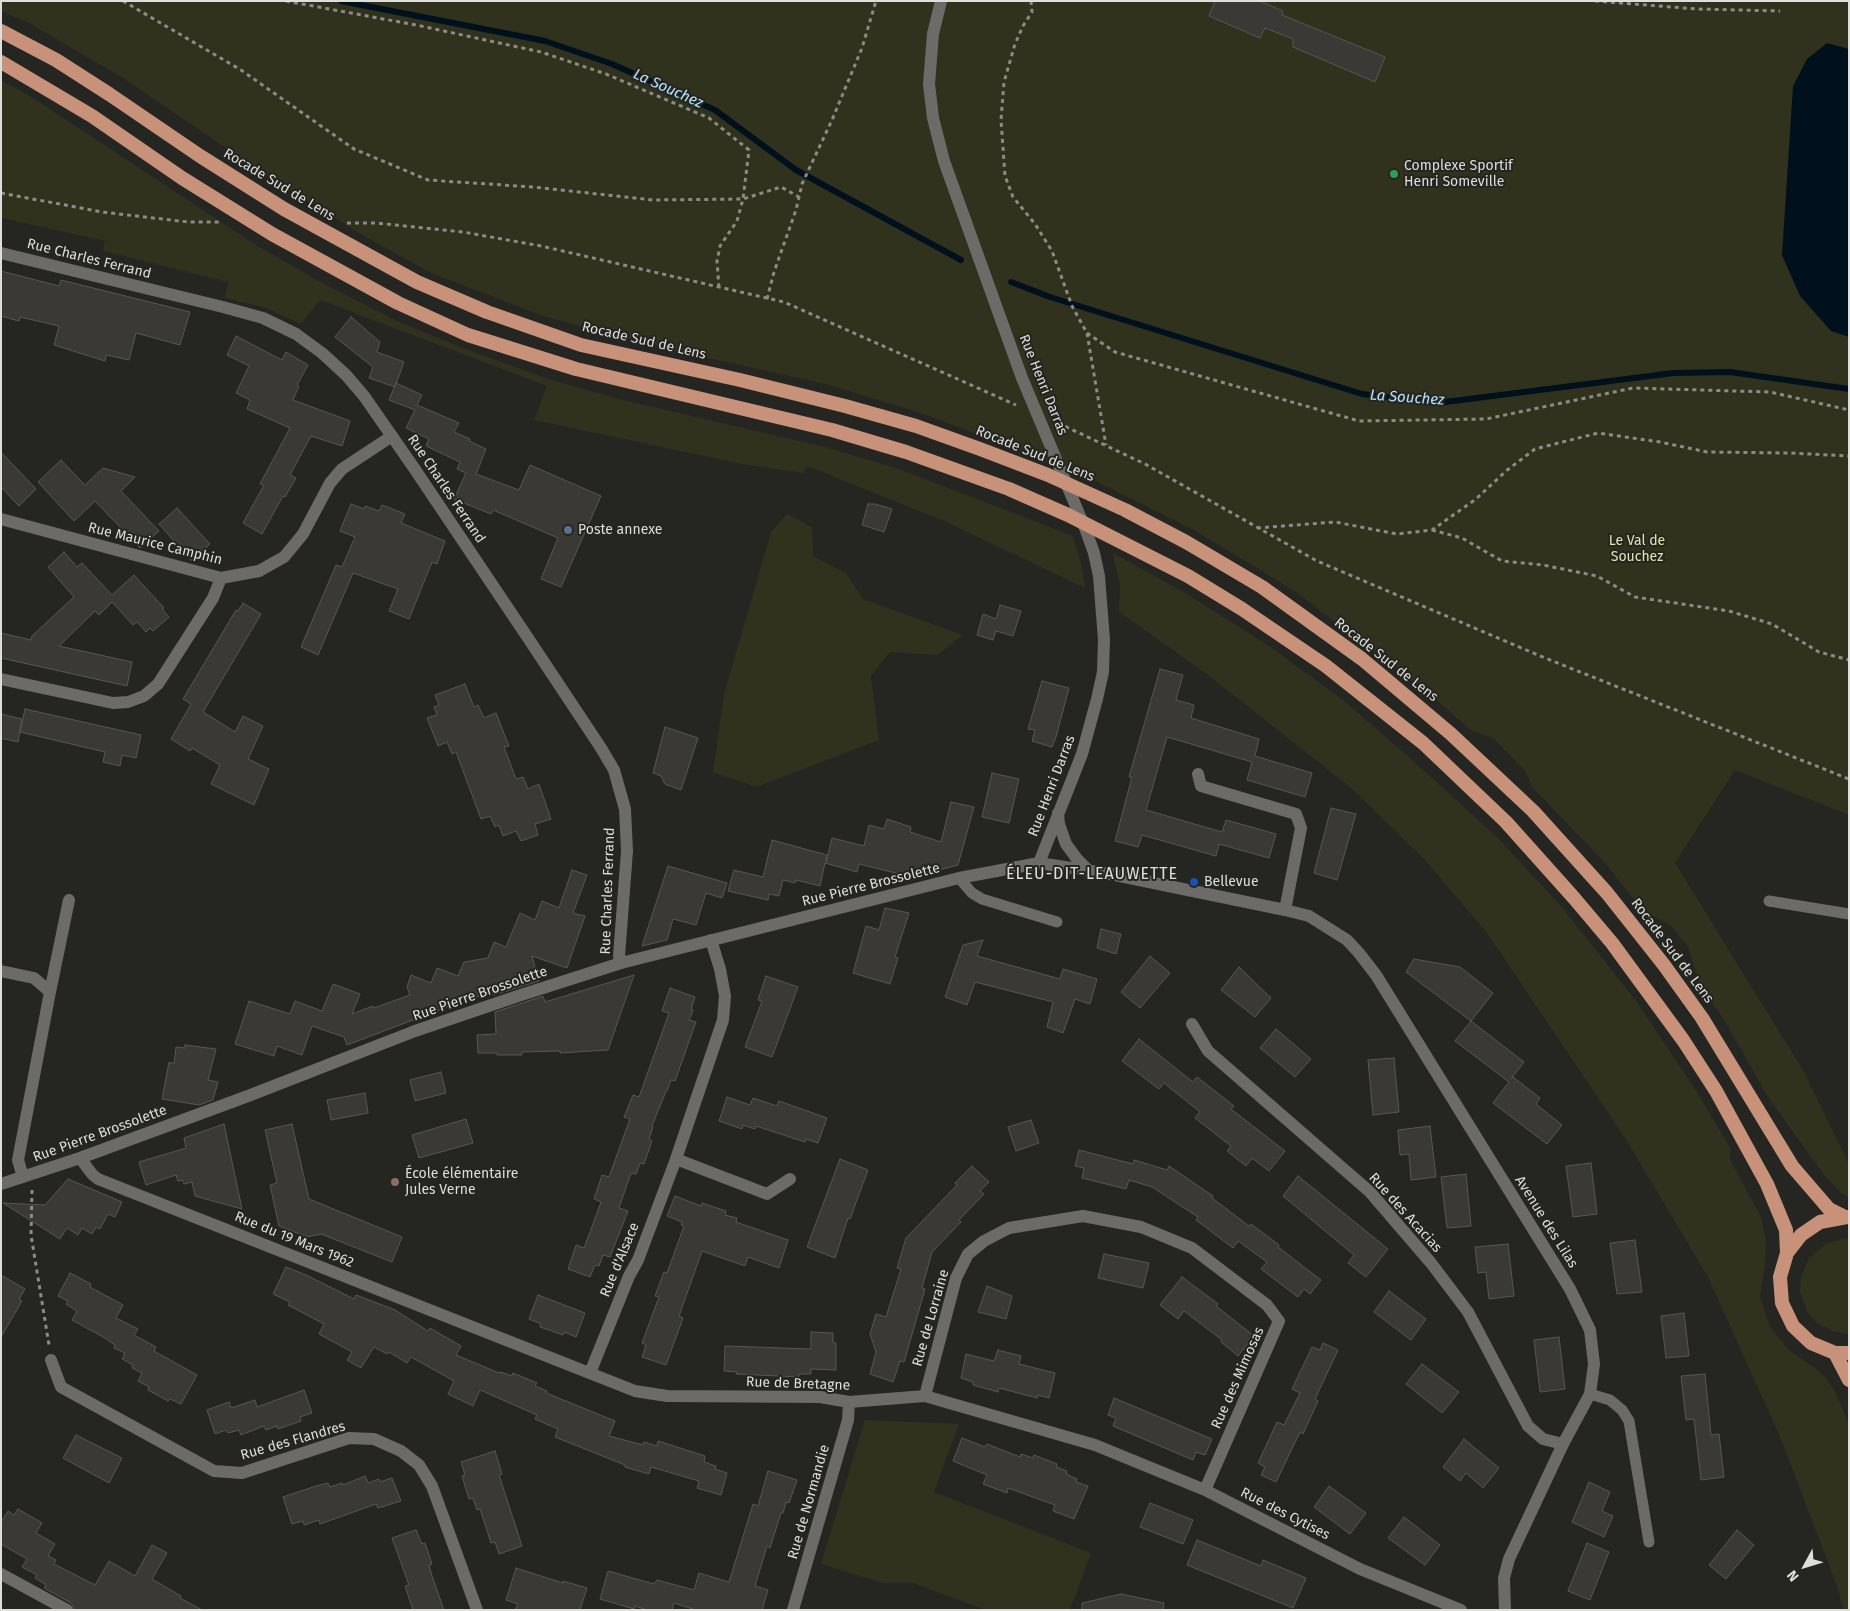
<!DOCTYPE html>
<meta charset="utf-8">
<style>
body{margin:0}
#map{position:relative;width:1850px;height:1611px;overflow:hidden;background:#252521;font-family:"Fira Sans",sans-serif}
canvas{display:block}
.frame{position:absolute;inset:0;border:2px solid #dededb;pointer-events:none}
.north{position:absolute;left:1780px;top:1541px;width:50px;height:50px;-webkit-text-stroke:4px #252521;paint-order:stroke;rotate:231deg;font-size:14px;font-weight:700;line-height:20px;text-align:center;color:#dededb}
.north::after{content:'';display:block;margin:auto;width:18px;height:22px;background:#dededb;clip-path:polygon(50% 0,100% 100%,50% 72%,0 100%)}
</style>
<div id="map">
<canvas width="1850" height="1611"></canvas>
<div class="frame"></div>
<div class="north">N</div>
</div>
<script>
const ctx = document.querySelector('canvas').getContext('2d');
ctx.lineJoin = 'round';
function fillPath(path, color) { ctx.fillStyle = color; ctx.fill(path, 'evenodd'); }
const toPath = rows => new Path2D(rows.map(r => 'M' + r).join(''));
function stroke(path, color, width, dash) { ctx.strokeStyle = color; ctx.lineWidth = width; ctx.lineCap = dash ? 'butt' : 'round'; ctx.setLineDash(dash || []); ctx.stroke(path); }
function write(font, color, halo, rows, align = 'center') {
  ctx.font = font + ' "Fira Sans",sans-serif'; ctx.lineWidth = 4; ctx.setLineDash([]); ctx.textBaseline = 'middle'; ctx.strokeStyle = halo; ctx.fillStyle = color; for (const [text, x, y, turn = 0] of rows) {
    ctx.save(); ctx.translate(x, y); ctx.rotate((+turn || 0) * Math.PI / 180); ctx.textAlign = isNaN(turn) ? turn : align; if (halo) ctx.strokeText(text, 0, 0); ctx.fillText(text, 0, 0); ctx.restore();
  }
}
fillPath(toPath([
 [1,1,1849,1,1849,815,1735,770,1675,863,1803,1070,1849,1164,1849,1197,1841,1193,1824,1175,1768,1097,1726,1023,1701,987,1688,947,1670,925,1641,909,1607,865,1532,787,1526,772,1493,738,1470,730,1429,693,1293,590,1192,529,1083,475,921,413,825,384,650,345,543,316,431,273,359,233,266,175,123,78,29,23,1,11],
 [1,81,27,94,259,247,330,287,399,322,468,350,552,380,619,399,829,448,899,469,1073,536,1081,563,1085,588,944,521,807,466,803,473,747,465,534,420,547,386,320,300,301,324,266,308,225,298,228,282,103,251,105,241,1,218],
 [787,514,812,527,813,556,846,573,863,599,963,635,937,655,890,652,871,676,879,740,756,787,713,772,724,694,771,532],
 [1113,553,1184,592,1272,648,1343,700,1410,758,1496,836,1561,906,1637,1002,1697,1092,1731,1149,1730,1159,1761,1217,1766,1241,1765,1263,1760,1297,1770,1327,1790,1351,1816,1369,1826,1378,1835,1391,1849,1424,1849,1610,1843,1610,1838,1589,1781,1439,1708,1277,1625,1138,1487,933,1424,859,1351,788,1208,675,1119,612,1120,585],
 [1842,1239,1849,1239,1848,1334,1832,1331,1817,1323,1807,1312,1800,1292,1801,1276,1809,1258,1826,1244],
 [865,1420,959,1424,934,1492,1091,1553,1070,1610,986,1610,913,1583,883,1583,821,1564]
]), '#31321d');
fillPath(toPath([
 [1827,43,1849,49,1849,337,1831,331,1800,296,1782,255,1793,86,1807,59]
]), '#00111d');
stroke(toPath([
 [341,1,545,41,612,64,715,110,796,170,961,260],
 [1011,282,1050,297,1362,394,1438,403,1673,373,1730,372,1849,389]
]), '#00111d', 6);
const building = toPath([
 [1215,1,1260,1,1283,11,1282,15,1385,57,1375,82,1293,47,1293,39,1265,28,1260,38,1209,16,1215,1],
 [1,271,59,286,61,280,190,312,180,345,136,333,129,360,106,355,105,361,54,345,59,326,20,317,19,321,1,316,1,271],
 [351,317,380,342,377,352,404,362,395,387,369,378,373,367,335,337,351,317],
 [236,336,282,360,286,352,308,365,297,385,299,386,293,400,350,421,342,446,311,436,290,475,296,478,285,497,283,496,262,534,243,523,264,485,260,484,290,428,247,409,250,400,236,393,249,366,227,355,236,336],
 [396,383,422,395,417,405,459,423,454,432,470,439,469,441,486,449,476,474,519,490,530,465,601,496,561,587,541,579,558,538,493,510,491,514,454,499,466,473,457,469,460,462,426,446,429,439,406,428,415,410,389,400,396,383],
 [1,452,36,489,19,506,1,487,1,452],
 [61,460,85,485,103,468,135,477,121,491,159,531,140,548,95,501,74,521,38,482,61,460],
 [351,504,364,509,365,506,379,511,382,505,405,514,401,523,445,541,437,564,432,562,409,619,389,611,398,589,353,573,318,655,301,647,336,565,342,567,355,537,340,531,351,504],
 [868,504,875,504,892,509,884,532,862,525,868,504],
 [177,508,210,544,192,561,159,524,177,508],
 [64,552,77,567,82,563,112,595,134,575,164,608,162,609,169,617,153,631,150,628,146,632,137,622,133,625,112,602,99,615,95,611,59,646,132,662,127,686,1,658,1,633,31,640,32,636,74,597,48,567,64,552],
 [243,603,261,614,203,712,235,732,243,716,263,726,248,759,269,769,254,805,211,784,220,765,192,748,190,751,171,739,191,704,183,699,236,610,238,611,243,603],
 [1000,605,1021,611,1013,636,996,631,993,640,977,635,983,614,996,619,1000,605],
 [1160,669,1183,675,1176,700,1194,705,1191,718,1259,739,1255,756,1312,773,1305,797,1247,780,1252,762,1167,737,1146,810,1222,832,1226,820,1276,834,1269,858,1219,844,1216,856,1142,835,1138,847,1115,841,1132,777,1129,777,1160,669],
 [1042,681,1069,688,1056,737,1052,747,1032,741,1035,730,1028,729,1042,681],
 [465,684,474,707,478,705,484,718,496,713,509,746,504,747,516,779,523,777,528,789,539,784,551,819,535,824,538,835,521,841,516,831,503,836,499,825,495,827,490,816,481,819,456,752,452,754,447,742,438,746,427,718,437,715,434,707,439,705,435,695,465,684],
 [25,709,141,735,136,758,122,755,120,766,103,762,105,752,20,732,25,709],
 [1,714,22,719,18,742,1,738,1,714],
 [665,727,698,738,681,790,665,784,661,776,653,773,665,727],
 [992,773,1019,779,1009,823,982,817,992,773],
 [951,802,974,807,958,865,912,877,859,864,857,872,825,863,820,886,796,880,795,883,783,880,779,896,769,894,768,900,728,891,734,870,763,877,772,840,827,855,826,862,832,838,864,846,869,825,884,829,887,819,911,827,910,832,941,842,951,802],
 [1331,808,1356,814,1337,880,1314,873,1331,808],
 [668,866,727,883,722,898,706,893,696,925,673,919,667,940,642,946,668,866],
 [572,870,587,875,573,913,585,916,567,968,532,956,539,981,494,995,494,991,450,1006,347,1045,344,1037,312,1026,302,1055,277,1046,274,1056,235,1044,249,1001,290,1014,295,1001,322,1011,333,984,360,994,352,1014,373,1006,374,1008,410,995,407,987,411,975,431,983,437,968,458,976,464,962,488,958,494,942,506,947,520,913,535,920,542,901,559,908,572,870],
 [885,908,909,913,895,957,898,958,890,984,853,973,866,926,879,930,885,908],
 [1101,929,1121,934,1116,954,1097,948,1101,929],
 [983,940,977,956,1060,979,1063,969,1097,979,1090,1004,1075,999,1063,1033,1047,1027,1053,1002,975,982,967,1005,945,997,963,945,983,940],
 [1150,956,1170,973,1140,1008,1121,992,1150,956],
 [1414,959,1460,967,1493,993,1471,1021,1524,1062,1511,1079,1513,1077,1540,1098,1536,1104,1562,1125,1547,1144,1493,1103,1509,1082,1455,1041,1471,1021,1406,972,1414,959],
 [1239,967,1271,998,1255,1017,1221,990,1239,967],
 [634,975,608,1050,560,1053,560,1051,522,1052,522,1055,497,1055,497,1053,478,1053,477,1035,496,1034,495,1012,543,996,545,1002,634,975],
 [766,976,798,987,772,1057,745,1047,762,1001,758,1000,766,976],
 [670,988,695,997,691,1009,693,1010,689,1020,696,1022,675,1081,671,1080,667,1091,666,1091,652,1126,653,1127,649,1139,652,1141,644,1164,640,1163,636,1174,631,1173,619,1208,628,1211,610,1257,603,1255,599,1266,595,1265,590,1277,568,1269,576,1245,584,1248,593,1224,601,1202,594,1199,602,1175,609,1177,630,1119,624,1117,633,1095,639,1097,669,1013,662,1011,670,988],
 [1276,1029,1311,1059,1295,1077,1260,1048,1276,1029],
 [1139,1039,1193,1082,1197,1077,1234,1106,1231,1109,1285,1151,1269,1171,1252,1158,1246,1166,1227,1151,1231,1146,1195,1118,1200,1112,1164,1083,1159,1089,1122,1061,1139,1039],
 [185,1045,216,1049,208,1080,218,1082,213,1100,199,1105,162,1099,169,1062,174,1064,176,1047,185,1048,185,1045],
 [1394,1058,1399,1112,1373,1115,1368,1060,1394,1058],
 [441,1072,446,1093,415,1101,410,1080,441,1072],
 [365,1093,368,1113,331,1120,327,1100,365,1093],
 [727,1097,750,1105,753,1098,777,1106,779,1101,827,1118,818,1143,806,1139,805,1142,756,1126,755,1129,743,1125,742,1129,719,1121,727,1097],
 [466,1119,473,1143,419,1158,412,1135,466,1119],
 [1031,1120,1039,1143,1016,1151,1008,1127,1031,1120],
 [224,1124,242,1209,195,1196,192,1182,184,1184,183,1180,178,1181,176,1175,146,1185,139,1162,186,1148,184,1138,224,1124],
 [292,1124,309,1199,402,1237,392,1262,321,1234,307,1237,279,1226,270,1185,277,1183,265,1130,292,1124],
 [1430,1126,1436,1177,1411,1180,1409,1154,1400,1155,1398,1130,1430,1126],
 [1079,1150,1133,1164,1134,1160,1167,1170,1169,1166,1213,1196,1212,1198,1249,1226,1251,1224,1279,1245,1278,1247,1321,1280,1310,1294,1304,1289,1298,1297,1261,1269,1267,1262,1238,1241,1233,1248,1196,1220,1198,1217,1152,1187,1129,1180,1126,1189,1082,1178,1084,1168,1075,1166,1079,1150],
 [840,1159,868,1170,850,1219,848,1218,835,1258,807,1247,840,1159],
 [1591,1163,1597,1214,1573,1217,1566,1166,1591,1163],
 [972,1166,989,1182,980,1191,984,1194,959,1220,961,1222,932,1252,922,1288,925,1289,904,1362,900,1361,893,1382,870,1374,876,1352,870,1334,876,1314,886,1317,901,1269,897,1268,906,1238,957,1185,955,1183,972,1166],
 [1466,1174,1471,1226,1447,1228,1441,1177,1466,1174],
 [1298,1176,1388,1249,1366,1277,1348,1263,1354,1255,1283,1196,1298,1176],
 [68,1179,122,1202,115,1217,108,1214,100,1229,96,1227,92,1234,82,1228,78,1235,67,1228,60,1239,3,1203,45,1205,68,1179],
 [675,1196,701,1206,702,1203,726,1211,725,1215,737,1218,736,1222,788,1240,779,1268,748,1257,745,1266,702,1251,679,1316,683,1318,666,1365,642,1357,646,1345,642,1343,659,1297,655,1296,664,1272,667,1273,684,1226,681,1225,682,1222,667,1216,675,1196],
 [1635,1240,1642,1292,1617,1294,1610,1243,1635,1240],
 [1508,1244,1514,1296,1489,1299,1486,1272,1478,1273,1475,1247,1508,1244],
 [1104,1254,1149,1263,1143,1288,1098,1278,1104,1254],
 [286,1267,306,1275,354,1299,356,1295,395,1310,428,1331,430,1328,461,1346,456,1355,499,1373,500,1372,512,1376,513,1373,537,1383,535,1386,547,1391,546,1393,615,1421,609,1436,643,1445,644,1442,657,1446,658,1441,705,1456,704,1462,716,1466,715,1469,727,1473,721,1495,697,1488,699,1481,651,1467,649,1474,625,1467,625,1465,555,1437,558,1429,535,1419,537,1415,480,1390,473,1406,448,1394,454,1381,411,1357,407,1363,389,1352,387,1354,374,1347,361,1368,347,1360,352,1352,319,1334,324,1324,288,1305,290,1302,273,1294,286,1267],
 [70,1273,91,1284,90,1287,123,1305,116,1318,138,1329,134,1335,156,1347,154,1351,197,1375,181,1404,170,1399,168,1401,148,1390,149,1387,138,1381,142,1373,132,1368,133,1365,122,1359,125,1353,114,1348,115,1345,105,1338,72,1320,77,1311,66,1304,68,1301,58,1296,70,1273],
 [1,1275,25,1289,19,1299,22,1301,1,1337,1,1275],
 [1182,1277,1218,1304,1216,1306,1254,1336,1238,1356,1221,1342,1222,1340,1184,1311,1178,1319,1160,1305,1182,1277],
 [987,1286,1012,1296,1006,1319,978,1312,987,1286],
 [1389,1291,1426,1319,1411,1340,1374,1312,1389,1291],
 [538,1295,585,1313,576,1337,564,1332,563,1335,540,1327,541,1324,529,1319,538,1295],
 [1684,1313,1689,1356,1666,1358,1661,1316,1684,1313],
 [811,1332,833,1333,833,1343,836,1343,836,1370,811,1369,811,1374,799,1374,799,1377,736,1374,737,1372,724,1371,725,1346,811,1349,811,1332],
 [1559,1337,1565,1389,1540,1392,1534,1340,1559,1337],
 [1323,1343,1338,1350,1315,1399,1318,1401,1303,1434,1300,1432,1276,1482,1261,1475,1265,1467,1258,1463,1277,1422,1284,1425,1300,1393,1292,1389,1312,1347,1320,1350,1323,1343],
 [998,1350,1021,1356,1019,1364,1055,1373,1049,1398,1038,1395,1037,1398,999,1388,998,1392,973,1385,973,1382,961,1378,966,1354,994,1361,998,1350],
 [1422,1364,1459,1392,1442,1413,1406,1384,1422,1364],
 [1705,1374,1711,1435,1719,1434,1724,1477,1701,1480,1694,1419,1686,1420,1681,1376,1705,1374],
 [304,1390,312,1413,300,1417,301,1421,278,1429,277,1426,266,1430,264,1426,241,1435,239,1430,228,1433,226,1430,215,1434,207,1410,229,1402,231,1408,255,1400,257,1407,304,1390],
 [1114,1398,1212,1439,1205,1455,1196,1452,1193,1460,1113,1426,1116,1418,1108,1415,1114,1398],
 [76,1435,122,1458,109,1483,63,1458,76,1435],
 [962,1438,985,1447,987,1444,1020,1457,1021,1454,1033,1458,1034,1455,1057,1464,1056,1467,1067,1471,1066,1474,1077,1479,1076,1482,1088,1486,1074,1519,1053,1511,1055,1505,1008,1488,1007,1493,983,1484,987,1475,953,1461,962,1438],
 [1464,1439,1499,1468,1483,1488,1466,1473,1460,1481,1443,1467,1464,1439],
 [495,1451,502,1474,499,1475,522,1546,499,1554,495,1542,491,1543,480,1509,477,1510,473,1498,469,1499,462,1476,465,1475,461,1462,495,1451],
 [768,1471,797,1480,789,1503,786,1502,783,1513,781,1513,770,1548,767,1546,755,1586,768,1590,762,1610,696,1610,674,1603,672,1610,647,1610,635,1606,634,1609,600,1599,608,1571,654,1584,657,1580,694,1590,699,1573,729,1582,753,1504,758,1506,768,1471],
 [365,1476,368,1483,379,1479,380,1482,392,1478,401,1501,378,1508,376,1504,320,1524,319,1520,304,1525,303,1521,292,1524,283,1497,316,1486,328,1483,330,1487,342,1483,343,1485,365,1476],
 [1589,1482,1610,1492,1602,1511,1613,1516,1604,1537,1572,1522,1589,1482],
 [1329,1486,1366,1513,1350,1534,1314,1507,1329,1486],
 [1150,1503,1193,1520,1183,1544,1140,1527,1150,1503],
 [18,1509,42,1523,36,1533,55,1544,48,1556,56,1560,54,1564,95,1585,109,1561,135,1576,152,1545,167,1553,152,1579,181,1596,180,1598,202,1610,75,1610,71,1603,44,1588,46,1585,35,1578,37,1575,22,1567,27,1559,1,1544,1,1522,8,1511,14,1515,18,1509],
 [1404,1517,1440,1545,1425,1565,1388,1538,1404,1517],
 [416,1530,422,1544,425,1543,432,1564,429,1565,432,1576,444,1610,413,1610,405,1586,409,1585,392,1538,416,1530],
 [1737,1530,1754,1545,1726,1579,1709,1565,1737,1530],
 [1197,1540,1261,1566,1263,1560,1306,1578,1293,1608,1187,1565,1197,1540],
 [1587,1543,1609,1552,1590,1600,1568,1591,1587,1543],
 [516,1568,563,1583,563,1581,587,1588,580,1610,515,1610,518,1604,506,1600,516,1568],
 [1121,1594,1164,1603,1163,1610,1082,1610,1082,1603,1121,1594]
]);
fillPath(building, '#3a3936');
stroke(building, '#575753', 1);
stroke(toPath([
 [123,1,241,70,354,149,428,180,533,187,653,200,743,199,781,187,799,197],
 [286,1,416,25,541,52,606,74,709,118,749,150,743,199,737,221,720,246,717,261,719,288],
 [1031,1,1032,12,1023,26,1015,44,1004,82,1001,120,1005,176,1013,197,1035,224,1052,251,1072,306,1087,333,1106,445],
 [1595,1,1697,9,1780,11],
 [1,193,102,212,188,222,221,222],
 [347,223,376,223,463,232,541,246,784,302,1016,405],
 [767,299,774,272,796,210,802,184,832,120,862,48,876,1],
 [1087,333,1115,352,1359,421,1486,419,1633,388,1770,392,1849,410],
 [1058,423,1145,464,1317,561,1545,658,1849,779],
 [1257,528,1335,522,1397,534,1432,530,1476,499,1506,471,1535,449,1598,433,1660,442,1707,452,1789,453,1849,456],
 [1432,530,1462,538,1502,561,1543,565,1597,576,1635,597,1729,611,1772,624,1819,652,1849,660],
 [32,1190,31,1235,49,1345]
]), '#8b8b87', 3, [4, 4]);
stroke(toPath([
 [959,878,972,893,982,899,1057,922],
 [1769,901,1849,914],
 [1590,1394,1610,1400,1622,1410,1629,1421,1649,1542]
]), '#6c6b67', 11);
stroke(toPath([
 [1,519,221,578,259,571,284,557,303,534,330,483,342,469,392,436],
 [1,679,113,703,128,702,144,696,158,684,213,598,221,578],
 [1198,774,1201,786,1296,814,1301,828,1285,910],
 [1,971,34,978,50,992,18,1160,23,1177],
 [50,992,69,900],
 [1192,1024,1208,1051,1370,1192,1431,1263,1468,1312,1528,1426,1543,1439,1563,1444],
 [80,1158,92,1174,98,1179,635,1391,667,1396,820,1397,849,1402,925,1396,1095,1445,1205,1490,1360,1569,1461,1610],
 [676,1159,767,1194,790,1179],
 [1,1184,80,1158,248,1096,415,1031,521,995,621,963],
 [51,1360,61,1387,214,1471,242,1473,349,1438,374,1439,401,1451,419,1465,432,1486,477,1610],
 [590,1373,629,1276,638,1260,676,1159,723,1020,725,996,720,969,711,940],
 [925,1396,956,1278,968,1254,984,1241,1009,1228,1083,1216,1141,1227,1192,1248,1267,1305,1279,1321,1205,1490],
 [1,1574,67,1610],
 [793,1610,848,1420,849,1402]
]), '#6c6b67', 12);
stroke(toPath([
 [941,1,933,34,929,84,933,118,944,161,1022,378,1085,528,1094,553,1099,576,1104,640,1103,672,1097,699,1082,754,1039,863],
 [1,253,223,307,263,318,296,334,322,353,346,375,364,396,414,468,526,635,601,748,614,770,625,809,627,851,619,956,621,963,959,878,1039,863,1110,874,1285,910,1309,916,1347,940,1359,953,1376,975,1570,1289,1590,1330,1594,1364,1590,1394,1563,1444,1509,1559,1504,1578,1505,1610],
 [1058,813,1059,824,1066,844,1077,859,1089,871]
]), '#6c6b67', 12);
stroke(toPath([
 [1,31,56,60,109,94,200,156,284,209,417,282,487,312,581,345,740,380,845,406,916,426,980,449,1048,475,1125,510,1186,542,1262,587,1362,659,1451,734,1533,811,1607,893,1664,965,1702,1018,1792,1166,1829,1209,1843,1216],
 [1,62,92,116,182,178,272,234,398,303,468,335,576,369,832,430,906,452,1009,489,1068,515,1188,576,1242,609,1326,666,1423,743,1506,822,1574,898,1612,943,1683,1040,1716,1091,1767,1184,1786,1230,1787,1253],
 [1847,1217,1820,1222,1801,1235,1787,1253,1780,1277,1782,1303,1793,1326,1811,1343,1835,1353,1849,1353],
 [1835,1353,1849,1380]
]), '#c8927a', 14);
for (const [x, y, r, color] of [
 [1394,174,5,"#2e9e5b"],
 [568,530,5,"#5c6f8a"],
 [1194,882,5,"#1a4fb4"],
 [395,1182,5,"#8d6e63"]
]) { const dot = new Path2D(); dot.arc(x, y, r, 0, 2 * Math.PI); ctx.fillStyle = color; ctx.fill(dot); stroke(dot, '#252521', 2); }
write('14px', '#dededb', '#252521', [
 ["Complexe Sportif",1404,166],
 ["Henri Someville",1404,182],
 ["Poste annexe",578,530],
 ["Bellevue",1204,882],
 ["École élémentaire",405,1174],
 ["Jules Verne",405,1190]
], 'left');
write('14px', '#dededb', '#252521', [
 ["Rocade Sud de Lens",279,185,31],
 ["Rue Charles Ferrand",89,259,14],
 ["Rocade Sud de Lens",644,341,13],
 ["Rue Henri Darras",1043,385,68],
 ["Rocade Sud de Lens",1035,454,22],
 ["Rue Charles Ferrand",446,489,56],
 ["Rue Maurice Camphin",155,544,14],
 ["Rocade Sud de Lens",1386,660,38],
 ["Rue Henri Darras",1052,786,-69],
 ["Rue Pierre Brossolette",871,885,-14],
 ["Rue Charles Ferrand",608,891,-88],
 ["Rocade Sud de Lens",1672,951,53],
 ["Rue Pierre Brossolette",480,994,-19],
 ["Rue Pierre Brossolette",100,1134,-20],
 ["Rue des Acacias",1405,1213,48],
 ["Avenue des Lilas",1546,1222,58],
 ["Rue du 19 Mars 1962",294,1240,22],
 ["Rue d'Alsace",620,1260,-67],
 ["Rue de Lorraine",931,1318,-74],
 ["Rue des Mimosas",1238,1378,-66],
 ["Rue de Bretagne",798,1384,2],
 ["Rue des Flandres",293,1441,-16],
 ["Rue de Normandie",809,1502,-74],
 ["Rue des Cytises",1285,1514,27]
]);
write('14px', '#e0e5aa', '#252521', [
 ["Le Val de",1637,541],
 ["Souchez",1637,557]
]);
write('italic 15px', '#b3e2fd', '#252521', [
 ["La Souchez",668,89,24],
 ["La Souchez",1407,398,4]
]);
ctx.letterSpacing = '1px';
write('16px', '#e0dfda', '#252521', [
 ["ÉLEU-DIT-LEAUWETTE",1092,875]
]);
ctx.letterSpacing = '0px';
</script>
